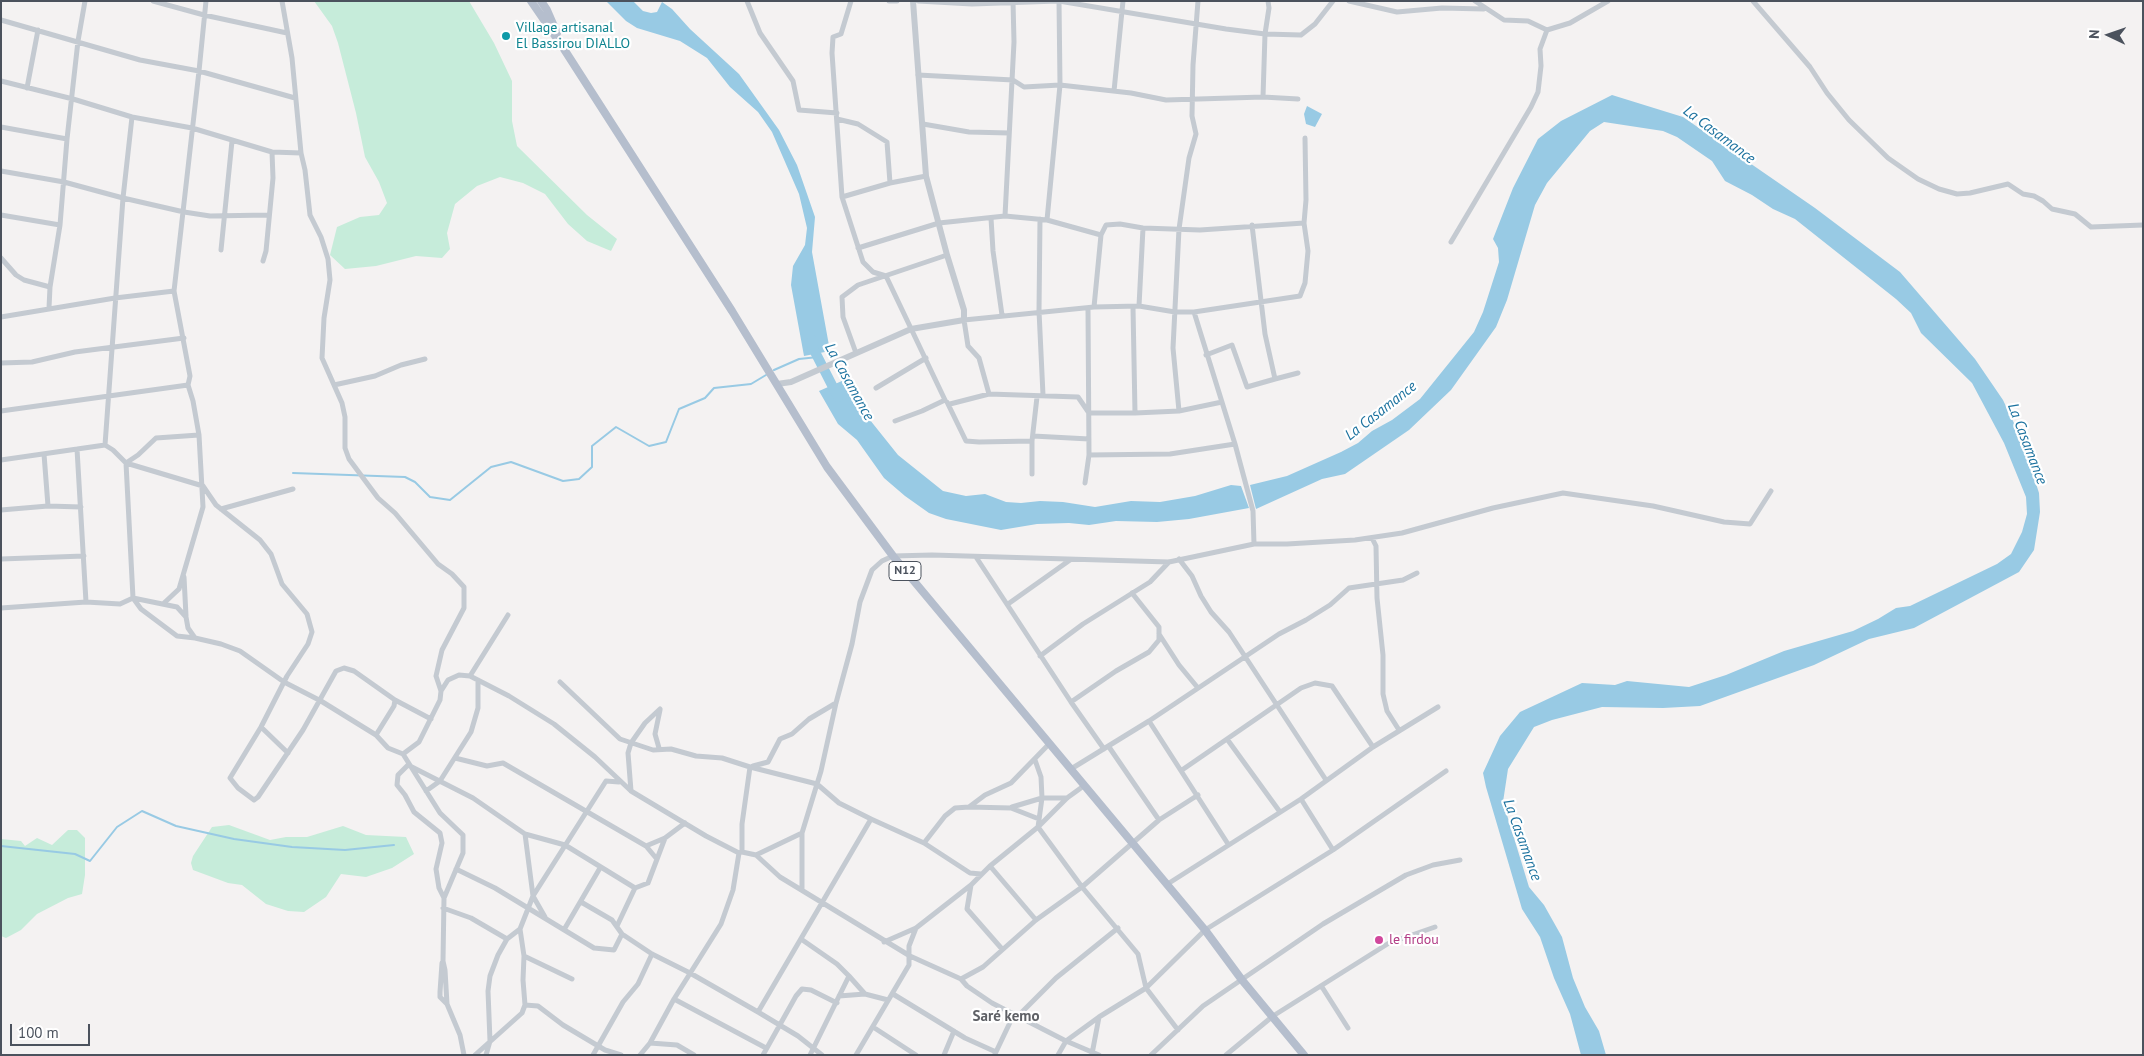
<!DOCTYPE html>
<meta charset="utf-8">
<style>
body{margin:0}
#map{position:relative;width:2144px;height:1056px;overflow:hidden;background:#f4f2f2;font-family:"PT Sans",sans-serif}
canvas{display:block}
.frame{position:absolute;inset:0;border:2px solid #4b525d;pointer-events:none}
.north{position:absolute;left:2084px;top:10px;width:50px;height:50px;-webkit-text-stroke:4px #fff;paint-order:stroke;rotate:273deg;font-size:14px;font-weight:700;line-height:20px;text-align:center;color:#4b525d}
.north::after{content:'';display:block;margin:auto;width:18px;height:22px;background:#4b525d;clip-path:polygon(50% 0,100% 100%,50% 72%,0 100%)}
.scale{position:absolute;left:10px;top:1024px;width:80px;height:22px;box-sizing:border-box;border:2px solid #4b525d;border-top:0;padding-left:6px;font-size:15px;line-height:18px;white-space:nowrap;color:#4b525d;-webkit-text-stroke:4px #fff;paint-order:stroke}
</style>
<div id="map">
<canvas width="2144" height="1056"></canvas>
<div class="frame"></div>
<div class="north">N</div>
<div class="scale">100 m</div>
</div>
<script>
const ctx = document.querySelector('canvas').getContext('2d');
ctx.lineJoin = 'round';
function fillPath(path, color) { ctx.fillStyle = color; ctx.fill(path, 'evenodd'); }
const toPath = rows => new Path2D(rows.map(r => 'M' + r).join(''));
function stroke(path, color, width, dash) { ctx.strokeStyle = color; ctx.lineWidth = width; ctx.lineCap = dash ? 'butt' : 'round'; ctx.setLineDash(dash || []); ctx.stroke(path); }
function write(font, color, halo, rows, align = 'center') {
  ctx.font = font + ' "PT Sans",sans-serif'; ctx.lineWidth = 4.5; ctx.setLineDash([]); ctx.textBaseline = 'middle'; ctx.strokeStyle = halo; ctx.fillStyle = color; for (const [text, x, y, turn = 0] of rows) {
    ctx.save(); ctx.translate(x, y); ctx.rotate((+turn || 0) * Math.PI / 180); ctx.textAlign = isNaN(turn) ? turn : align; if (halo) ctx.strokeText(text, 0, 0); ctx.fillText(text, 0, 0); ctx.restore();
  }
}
fillPath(toPath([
 [314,1,469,1,494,43,512,81,512,121,517,146,587,215,617,239,611,251,587,241,568,224,545,194,523,183,500,177,477,186,455,204,447,233,450,249,442,258,416,256,376,266,345,269,330,255,337,227,360,217,379,215,387,203,379,182,365,157,356,113,338,43,332,26],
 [229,825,270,840,286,837,307,837,343,826,366,835,406,837,414,854,392,868,366,877,341,874,326,897,304,912,288,911,266,904,242,885,228,883,193,870,191,863,193,856,212,827],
 [68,830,77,830,85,838,85,875,82,894,68,898,37,914,21,930,6,938,1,936,1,839,21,841,25,846,37,838,52,845]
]), '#c6ecda');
fillPath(toPath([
 [606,1,633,1,643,11,651,13,657,12,662,2,672,9,690,29,739,74,779,130,797,165,815,217,812,252,830,351,804,356,791,285,793,266,805,245,807,228,799,194,772,132,758,112,730,87,707,58,680,41,637,28,626,21],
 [1612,95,1683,117,1815,208,1900,272,1975,359,2003,400,2022,440,2039,493,2040,512,2034,550,2019,572,1914,628,1869,639,1814,665,1700,706,1663,708,1602,707,1552,720,1534,727,1508,769,1503,802,1529,887,1544,905,1562,937,1573,978,1585,1007,1599,1031,1606,1055,1581,1055,1570,1014,1554,978,1540,937,1522,909,1486,787,1483,773,1500,736,1520,712,1582,683,1615,685,1627,681,1689,687,1726,675,1784,651,1853,631,1878,619,1896,608,1910,606,1997,564,2011,554,2022,532,2027,514,2026,497,2004,443,1972,383,1921,333,1911,313,1896,299,1795,219,1773,209,1752,195,1725,181,1712,161,1677,137,1663,131,1604,122,1590,131,1547,183,1535,205,1507,300,1496,327,1451,390,1409,430,1345,474,1322,479,1256,509,1250,485,1287,476,1341,452,1358,443,1372,431,1392,420,1420,399,1474,332,1483,312,1499,262,1498,248,1493,239,1513,188,1538,139,1561,121],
 [1307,106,1322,114,1315,127,1306,124,1304,114],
 [851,377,860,402,870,420,898,455,943,491,966,496,985,494,1006,502,1021,503,1040,501,1063,502,1095,507,1131,501,1160,502,1195,496,1231,485,1241,486,1249,508,1189,519,1157,522,1116,521,1089,525,1069,523,1037,524,1001,530,946,519,929,513,905,496,884,478,857,440,838,424,819,391]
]), '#98cae4');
stroke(toPath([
 [774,370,799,359,818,357],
 [293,473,405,477,415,482,430,497,450,500,491,467,511,462,563,481,579,479,592,467,592,446,616,427,649,446,666,442,679,409,705,398,714,388,751,384,766,375],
 [1,846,75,854,90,861,117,827,142,811,176,826,234,839,292,847,345,850,394,845]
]), '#98cae4', 2);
stroke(toPath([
 [812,340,812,346,838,397]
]), '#98cae4', 10);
stroke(toPath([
 [153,1,204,15,287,33],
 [282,1,292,58,301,153,305,170,310,215,321,237,328,259,330,280,324,318,322,358,342,403,345,417,345,448,349,459,378,498,395,513,438,564,452,574,464,587,464,608,442,650,436,676,441,691,440,700,419,742,403,754],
 [747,1,760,33,793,81,799,110,837,113],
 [851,1,841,34,833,37,832,53,842,197,863,262,873,272,886,276,945,400,922,411,895,421],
 [889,1,897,1],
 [918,1,972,4,1058,1],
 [1059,1,1226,29,1265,34,1301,35,1315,24,1333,1],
 [1349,1,1397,12,1442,8,1484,9],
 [1475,1,1504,20,1528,21,1547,30],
 [1753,1,1810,67,1827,93,1849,120,1888,158,1918,179,1939,189,1957,194,1970,193,2008,184,2023,194,2034,196,2043,201,2052,209,2075,214,2091,227,2143,225],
 [1,20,140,60,199,71,206,1],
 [918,75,1013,80,1024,87,1060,85,1131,93,1166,100,1263,97,1298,99],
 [1,81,73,99,132,117,192,128,272,152,301,153],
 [27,88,38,30],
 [1114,91,1123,1],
 [1263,97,1265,34,1269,8,1268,1],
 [837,119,858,124,887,142,890,183],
 [923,124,969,132,1009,133],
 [1,127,67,139],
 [1,171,64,182,123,198,184,212,210,216,268,215],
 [842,197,890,183,926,176],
 [1,215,60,225],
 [1005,216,1014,42,1013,1],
 [991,218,993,251,1002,315],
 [1040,219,1039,311,1043,395],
 [1047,220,1060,85,1059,1],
 [1451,242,1531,107,1538,92,1541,66,1540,49,1547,30,1570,23,1608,1],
 [858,248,939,223,1005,216,1047,220,1101,235],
 [221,250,232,141],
 [1,258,16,275,24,280,50,287],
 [263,261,266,251,273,178,272,152],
 [1139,306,1143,228],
 [1094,307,1101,235,1106,225,1120,224,1143,228,1200,230,1304,223],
 [1133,307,1135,413],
 [49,308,50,287,60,225,67,139,78,41,85,1],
 [1,317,115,298,174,291],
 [856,353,843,317,842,297,858,285,947,255],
 [1206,355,1232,345,1247,387,1275,379,1265,334,1252,225],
 [1,363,32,362,75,352,184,338],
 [1275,379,1298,373],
 [334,385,375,376,401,365,425,359],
 [876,388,926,358],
 [989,394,979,358,968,346,964,320,1094,307,1139,306,1175,312,1194,312,1300,296,1305,283,1308,251,1304,223,1306,200,1305,138],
 [947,402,966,441,979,442,1032,441],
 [950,404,989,394,1078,397,1089,413,1135,413,1179,411,1222,402],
 [1,411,188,385],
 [1179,411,1173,348,1179,229,1189,158,1196,134,1192,116,1193,65,1198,1],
 [1033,436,1089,439],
 [1235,444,1253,511,1254,544],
 [105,445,123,198,132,117],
 [77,449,86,602],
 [44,454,48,506],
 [1089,455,1170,454,1235,444,1194,312],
 [1,460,105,445,113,450,126,463,133,598,141,609,177,636,195,638],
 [126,463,203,486,216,505,260,540,271,554,282,584,307,614,312,632,308,644,287,676,261,727,230,778,238,788,254,800,258,797,303,730,336,671,344,668,354,671,395,700,394,706,376,735],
 [126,463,138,455,156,438,199,435],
 [1032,474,1032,441,1037,397],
 [1085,483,1089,455,1088,309],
 [221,509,293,489],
 [1,510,48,506,81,507],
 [1372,538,1376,546,1377,598,1383,655,1383,694,1387,711,1399,730],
 [976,557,1071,702,1104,749],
 [1,559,84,556],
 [1179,559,1192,576,1201,596,1211,612,1229,632,1326,780],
 [184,577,186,616],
 [163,604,179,589,203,507,199,435,193,401,188,385,190,376,174,291,199,71,295,98],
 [1008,604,1070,560],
 [1,608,86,602,120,604,133,598,177,607,186,617,188,628,195,638,221,644,240,651,284,682,321,701,376,735,388,748,403,754,440,813,463,835,463,853,444,898,443,961,445,970,447,1004,460,1035,464,1055],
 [1159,634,1179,665,1198,688],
 [1040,656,1083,624,1150,582,1169,562],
 [470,676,508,615],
 [560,682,620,739,653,750,671,749,696,756,722,758,750,767,742,824,742,852,739,853,733,890,721,924,674,999,650,1043,640,1055],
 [441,691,448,680,459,675,470,676,509,696,554,724,595,757,631,791,706,836,739,853],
 [395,700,431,719],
 [1071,702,1116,671,1149,652,1159,640,1159,627,1132,593],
 [1149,721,1228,844],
 [261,727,288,753],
 [1227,739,1280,812],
 [1109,747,1159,820],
 [659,748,655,734,660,710],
 [455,758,487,766,503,763,646,846,656,858],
 [1035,760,1041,777,1042,798,1038,827,1082,887,1138,954,1146,988,1178,1030],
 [753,766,768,762,780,739,792,734,809,719,836,703],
 [750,767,817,784,839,803,871,819],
 [1071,769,1149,721,1279,634,1306,620,1330,605,1349,588,1403,580,1417,573],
 [1182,770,1301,688,1315,683,1332,686,1373,747],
 [426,791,440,781,471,732,478,708,478,680],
 [631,791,628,753,631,743,645,723,660,709],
 [1301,799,1333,850],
 [969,807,1011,808,1039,819],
 [1012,807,1042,798,1067,798],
 [525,834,533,896,545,917],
 [924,843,945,816,955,808,969,807,985,795,1011,783,1049,744],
 [646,846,665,838],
 [742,852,756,855,780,877,910,956,961,979,967,986,992,1003,1066,1041,1099,1055],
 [756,855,802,833],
 [990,866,1036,920],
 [456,869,495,888,594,948,614,950,622,934],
 [971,885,967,909,1002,949],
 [1166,885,1301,799,1373,747,1438,707],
 [802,890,802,833,821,771,836,703,852,644,860,602,872,570,882,561,893,556,932,555,1169,562,1254,544,1287,544,1355,540,1402,533,1493,508,1563,493,1653,506,1724,522,1750,524,1771,491],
 [444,898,439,888,436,869,442,843,440,833,414,812,405,795,397,785,398,775,408,765,473,798,525,834,565,845,635,888],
 [581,902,612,920,622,934,652,954,690,973,758,1012,798,1036,822,1055],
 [443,908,471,918,507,939],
 [617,926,635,888,648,883,665,838,685,823],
 [565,928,600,868],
 [801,939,837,964,849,976,810,1055],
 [884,942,916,928,971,885,990,866,1038,827,1067,798,1085,785],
 [524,956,572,979],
 [442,963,440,992,440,997,447,1004],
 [849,976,865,994,888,1000],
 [961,979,983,967,1036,920,1082,887,1159,820,1198,795],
 [1322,987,1348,1028],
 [893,994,965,1038,996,1052],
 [839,996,865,994],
 [674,999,766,1048],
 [525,1005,538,1006,563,1025,605,1050,621,1055],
 [758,1012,871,819,924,843,970,873,981,874],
 [1019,1015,1056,978,1118,928],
 [873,1027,916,1055],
 [650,1043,677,1045,694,1055],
 [995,1054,1014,1014],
 [1092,1054,1099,1017],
 [475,1055,522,1013,525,1005,523,980,524,956,520,929,533,896,606,781,619,782],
 [486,1055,490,1041,488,991,490,976,498,955,507,939,520,929],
 [593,1055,623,1002,638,984,652,954],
 [763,1055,796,996,802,989,811,990,837,1003],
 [856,1055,909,965,909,946,916,928],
 [944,1055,954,1031],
 [1058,1055,1066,1041,1099,1017,1146,988,1205,930,1333,850,1446,771],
 [1151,1055,1203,1006,1323,924,1406,875,1433,865,1460,860],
 [1226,1055,1273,1016,1389,943,1435,927]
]), '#c4cad1', 5);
stroke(toPath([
 [777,384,791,382,911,329,964,320,964,310,947,255,926,176,913,1]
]), '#c4cad1', 6);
stroke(toPath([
 [531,1,562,46,732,311,827,467,893,556,1205,930,1242,980,1304,1055],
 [541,1,547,10,557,33]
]), '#b5becd', 8);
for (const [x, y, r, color] of [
 [506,36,5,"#0f9aa8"],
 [1379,940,5,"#d1479c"]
]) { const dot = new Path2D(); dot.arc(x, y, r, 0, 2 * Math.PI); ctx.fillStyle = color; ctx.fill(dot); stroke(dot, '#fff', 2); }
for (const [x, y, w] of [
 [905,571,32]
]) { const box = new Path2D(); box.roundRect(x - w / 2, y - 9.5, w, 19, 4); ctx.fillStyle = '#fff'; ctx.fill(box); stroke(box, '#4b525d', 1); }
write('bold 12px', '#4b525d', null, [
 ["N12",905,571]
]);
write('14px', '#0d838f', '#fff', [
 ["Village artisanal",516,28],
 ["El Bassirou DIALLO",516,44]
], 'left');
write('14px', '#b23c85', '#fff', [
 ["le firdou",1389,940]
], 'left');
write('italic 15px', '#1c729f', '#fff', [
 ["La Casamance",1719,135,37],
 ["La Casamance",849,382,61],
 ["La Casamance",1381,411,-38],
 ["La Casamance",2027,444,69],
 ["La Casamance",1522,840,70]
]);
write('bold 15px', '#5f6166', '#fff', [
 ["Saré kemo",1006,1017]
]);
</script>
